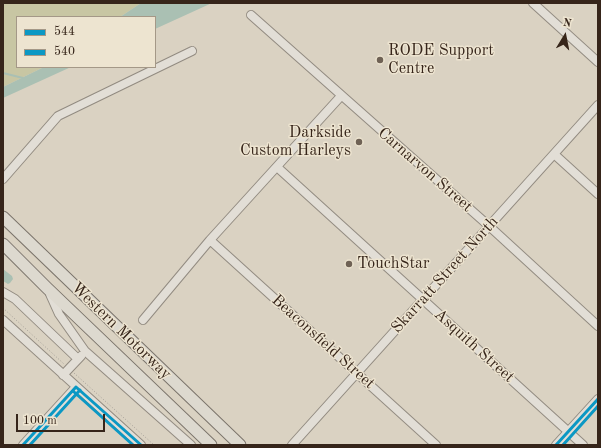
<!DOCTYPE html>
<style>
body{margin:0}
#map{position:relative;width:601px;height:448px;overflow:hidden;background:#dad2c2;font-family:"Old Standard TT",serif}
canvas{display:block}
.frame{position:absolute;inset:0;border:4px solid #36251a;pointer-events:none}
.legend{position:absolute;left:16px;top:16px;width:140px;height:52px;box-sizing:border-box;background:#ede4d0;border:1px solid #a49887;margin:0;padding:5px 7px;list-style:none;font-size:12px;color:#36251a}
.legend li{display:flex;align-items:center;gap:8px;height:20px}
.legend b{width:20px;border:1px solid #a49887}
.north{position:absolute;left:545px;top:16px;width:40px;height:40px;-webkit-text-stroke:3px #ede4d0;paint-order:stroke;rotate:10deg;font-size:11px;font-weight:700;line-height:16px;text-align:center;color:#36251a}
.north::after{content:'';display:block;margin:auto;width:14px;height:18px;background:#36251a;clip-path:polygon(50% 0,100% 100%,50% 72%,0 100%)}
.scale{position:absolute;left:16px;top:414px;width:89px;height:18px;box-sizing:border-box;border:2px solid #36251a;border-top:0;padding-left:5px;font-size:12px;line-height:14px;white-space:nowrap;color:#36251a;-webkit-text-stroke:3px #ede4d0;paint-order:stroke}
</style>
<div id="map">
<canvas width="601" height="448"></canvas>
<div class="frame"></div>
<ul class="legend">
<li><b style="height:5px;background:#0b98c4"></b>544</li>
<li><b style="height:5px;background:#0b98c4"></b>540</li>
</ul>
<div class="north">N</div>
<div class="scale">100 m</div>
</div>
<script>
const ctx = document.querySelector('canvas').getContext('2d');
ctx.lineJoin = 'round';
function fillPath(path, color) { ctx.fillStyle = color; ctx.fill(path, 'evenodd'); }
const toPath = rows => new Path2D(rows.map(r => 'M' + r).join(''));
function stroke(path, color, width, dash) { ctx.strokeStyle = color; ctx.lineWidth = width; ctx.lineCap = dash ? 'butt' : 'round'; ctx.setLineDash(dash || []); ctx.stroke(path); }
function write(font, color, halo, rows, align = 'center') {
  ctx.font = font + ' "Old Standard TT",serif'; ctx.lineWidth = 3; ctx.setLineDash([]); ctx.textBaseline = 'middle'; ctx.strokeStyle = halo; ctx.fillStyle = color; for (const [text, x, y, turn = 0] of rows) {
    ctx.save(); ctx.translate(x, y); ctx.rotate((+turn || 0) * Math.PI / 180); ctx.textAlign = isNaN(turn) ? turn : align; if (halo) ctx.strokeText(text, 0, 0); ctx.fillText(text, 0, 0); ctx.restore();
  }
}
fillPath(toPath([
 [5,3,141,3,120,17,17,17,17,67,44,67,3,87,3,6]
]), '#c8c6a3');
fillPath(toPath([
 [141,3,212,3,155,29,155,17,120,17],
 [44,67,71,67,3,98,3,87],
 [3,269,12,276,13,279,10,283,8,284,3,281]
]), '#aac0b3');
stroke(toPath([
 [3,73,23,78]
]), '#aac0b3', 2);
const minor = toPath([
 [533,3,598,62],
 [251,15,489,226,598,326],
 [554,154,598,194],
 [277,167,583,445],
 [3,179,58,116,192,51],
 [210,240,436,445],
 [3,292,15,299,78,359],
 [50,294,59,314,85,351,191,445],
 [3,320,141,445],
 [143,320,210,240,341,96],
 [63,375,81,356],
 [23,445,76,387],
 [292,445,598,105],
 [556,445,598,399]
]);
const highway = toPath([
 [3,217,240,445],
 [3,244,47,288,211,445]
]);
stroke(minor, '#928b81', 10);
stroke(highway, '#7b746b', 13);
stroke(toPath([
 [3,308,64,364],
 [74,373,154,445]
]), '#a49f98', 1, [1, 2]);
stroke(minor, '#e2ded6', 8);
stroke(highway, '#ddd9cf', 11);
stroke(toPath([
 [76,387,141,445],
 [23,445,76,387],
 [556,445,598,399]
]), '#0b98c4', 3);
stroke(toPath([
 [73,391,133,445],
 [30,445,80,390],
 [563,445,598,406]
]), '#0b98c4', 3);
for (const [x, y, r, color] of [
 [380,60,4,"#6f6255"],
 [359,142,4,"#6f6255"],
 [349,264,4,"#6f6255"]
]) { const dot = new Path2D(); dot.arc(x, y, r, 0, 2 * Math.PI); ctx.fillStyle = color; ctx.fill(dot); stroke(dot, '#ede4d0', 1.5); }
write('16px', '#36251a', '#ede4d0', [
 ["RODE Support",388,51],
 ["Centre",388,69],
 ["Darkside",351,133,"right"],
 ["Custom Harleys",351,151,"right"],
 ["TouchStar",357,264]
], 'left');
write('16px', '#36251a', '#ede4d0', [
 ["Carnarvon Street",425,170,41],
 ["Skarratt Street North",445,275,-48],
 ["Western Motorway",121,331,44],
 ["Beaconsfield Street",323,342,42],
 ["Asquith Street",474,346,42]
]);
</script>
